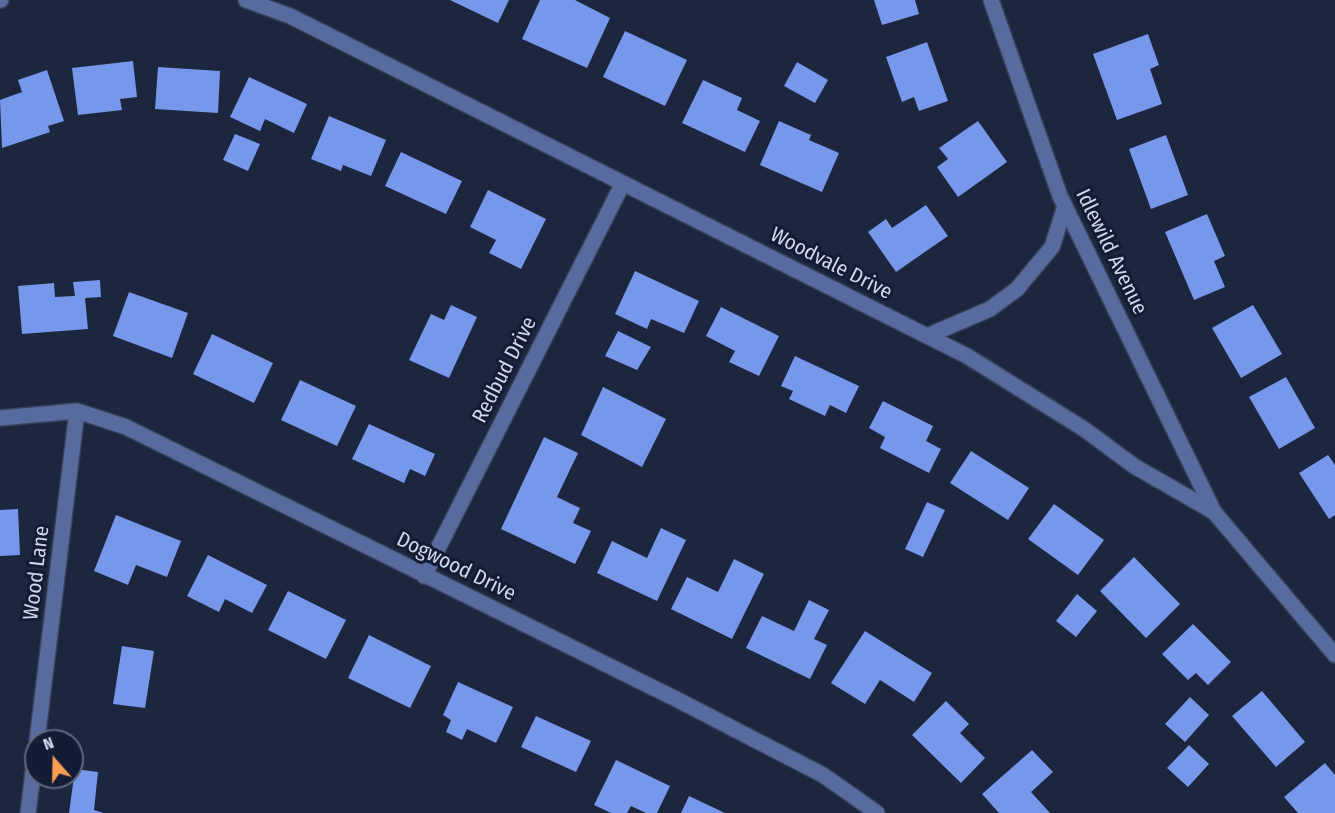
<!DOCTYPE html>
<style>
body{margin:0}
#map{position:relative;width:1335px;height:813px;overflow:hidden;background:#1c263f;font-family:"Fira Sans Condensed",sans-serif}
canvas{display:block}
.north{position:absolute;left:24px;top:729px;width:60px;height:60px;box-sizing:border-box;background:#131c34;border:2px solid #5f677c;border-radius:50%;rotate:340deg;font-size:16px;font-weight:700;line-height:24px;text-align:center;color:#d0d8e9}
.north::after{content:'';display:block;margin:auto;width:21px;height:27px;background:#fc9d53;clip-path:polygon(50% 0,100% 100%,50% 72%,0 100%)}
</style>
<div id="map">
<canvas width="1335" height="813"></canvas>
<div class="north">N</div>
</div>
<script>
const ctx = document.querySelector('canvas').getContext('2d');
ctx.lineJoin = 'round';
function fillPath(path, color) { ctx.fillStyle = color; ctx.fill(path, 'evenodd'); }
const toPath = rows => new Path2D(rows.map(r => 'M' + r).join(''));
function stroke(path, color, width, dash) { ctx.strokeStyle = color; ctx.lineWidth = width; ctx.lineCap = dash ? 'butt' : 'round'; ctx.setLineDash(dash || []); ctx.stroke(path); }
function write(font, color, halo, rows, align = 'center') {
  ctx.font = font + ' "Fira Sans Condensed",sans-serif'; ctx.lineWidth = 6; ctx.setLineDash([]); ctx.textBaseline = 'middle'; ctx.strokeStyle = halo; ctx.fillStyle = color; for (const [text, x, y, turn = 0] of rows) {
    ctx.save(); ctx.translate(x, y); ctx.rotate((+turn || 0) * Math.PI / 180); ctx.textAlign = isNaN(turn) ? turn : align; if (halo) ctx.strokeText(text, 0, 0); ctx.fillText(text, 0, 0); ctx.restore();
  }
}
fillPath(toPath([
 [450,0,509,0,498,23],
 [540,0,575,0,610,18,587,68,522,39],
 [874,0,915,0,919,14,882,25],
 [625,31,687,60,665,106,603,77],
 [1148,34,1159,65,1150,69,1162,104,1117,120,1093,54],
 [927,42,948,101,919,111,914,97,902,102,886,57],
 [133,61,137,97,120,99,122,110,78,115,72,68],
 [797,62,828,80,815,103,784,86],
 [158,67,220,71,218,113,155,109],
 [47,70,64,121,48,126,50,132,2,148,0,100,22,92,18,80],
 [249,77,307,104,294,133,265,119,260,131,230,117],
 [703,80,742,98,737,110,760,121,745,152,682,123],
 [329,116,386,140,371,176,343,165,341,171,311,159],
 [779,121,811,135,809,140,839,153,822,192,760,165],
 [978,121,1007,162,958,197,937,167,948,159,939,148],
 [235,134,260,144,248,171,223,160],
 [1166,135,1188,195,1151,209,1129,149],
 [401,152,462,181,446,214,385,186],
 [488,190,546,219,521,269,489,253,496,240,470,227],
 [926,205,948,236,896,272,868,232,886,219,892,228],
 [1207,214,1225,256,1214,261,1225,287,1194,300,1165,232],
 [635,271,699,301,684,333,651,319,647,329,615,314],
 [100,280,101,297,85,298,88,329,22,334,18,286,54,283,55,297,75,296,73,282],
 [129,292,188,313,172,358,113,336],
 [451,305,477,317,449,378,409,360,431,314,444,320],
 [1253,305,1282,354,1241,378,1212,328],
 [721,307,779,336,759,376,729,362,735,351,706,336],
 [618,331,651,347,637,370,605,356],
 [212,334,273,363,254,403,193,374],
 [795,356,859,386,846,413,830,405,825,416,789,399,793,391,781,386],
 [1286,377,1315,428,1279,449,1249,397],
 [300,380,356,406,337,446,281,420],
 [603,387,666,419,642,467,581,435],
 [883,401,933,426,926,441,941,449,929,473,880,448,885,437,869,428],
 [369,424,435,454,425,476,410,469,404,483,352,459],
 [544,437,578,453,557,497,580,508,573,523,591,531,575,564,501,529],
 [971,451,1029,488,1008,520,950,483],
 [1328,455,1335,465,1335,515,1329,519,1299,473],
 [927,502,945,510,923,557,905,549],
 [1054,504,1104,540,1078,575,1028,539],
 [18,509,20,555,0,556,0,510],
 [116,515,181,541,167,577,136,565,128,585,94,571],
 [661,528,686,540,657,601,597,573,612,541,647,558],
 [208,555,267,585,252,613,225,599,219,612,187,596],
 [1134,557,1180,604,1146,638,1100,591],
 [734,559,764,574,732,639,671,609,687,577,718,592],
 [288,591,346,620,326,659,268,630],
 [1077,594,1097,611,1076,637,1056,621],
 [809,600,829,610,814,639,827,645,810,679,746,648,762,616,794,631],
 [1193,624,1231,662,1208,685,1196,673,1188,680,1162,654],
 [865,631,932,673,914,702,880,680,865,704,831,683],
 [369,635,431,666,410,708,348,678],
 [122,646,154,651,145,708,113,704],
 [458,682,513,707,496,743,467,729,462,740,446,732,451,720,443,715],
 [1262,691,1305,742,1276,767,1232,716],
 [1190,697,1209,715,1185,742,1165,724],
 [946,701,969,724,960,733,985,758,961,783,912,735],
 [536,716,591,741,576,772,521,747],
 [1189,745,1209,764,1188,787,1167,768],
 [1032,750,1053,772,1031,792,1050,813,999,813,982,794],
 [616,760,670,786,657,813,646,813,631,806,627,813,611,813,594,805],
 [1325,763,1335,775,1335,813,1298,813,1284,797],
 [75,769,98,772,94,810,104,813,69,813],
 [689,796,725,813,681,813]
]), '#7697ea');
const minor = toPath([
 [0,0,1,0],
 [246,0,290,16,967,356,1084,429,1134,466,1214,512,1335,655],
 [991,0,1060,196,1214,512],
 [927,336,990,309,1017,289,1052,247,1065,206],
 [0,418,77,411,126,427,676,699,823,775,877,813],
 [424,576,623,183],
 [37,741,77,411],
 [28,813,36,747]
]);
stroke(minor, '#39425a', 18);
stroke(minor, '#576b9e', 15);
write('21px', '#d0d8e9', '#131c34', [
 ["Idlewild Avenue",1111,252,64],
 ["Woodvale Drive",831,264,27],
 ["Redbud Drive",505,370,-63],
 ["Dogwood Drive",456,567,26],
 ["Wood Lane",37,573,-83]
]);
</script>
